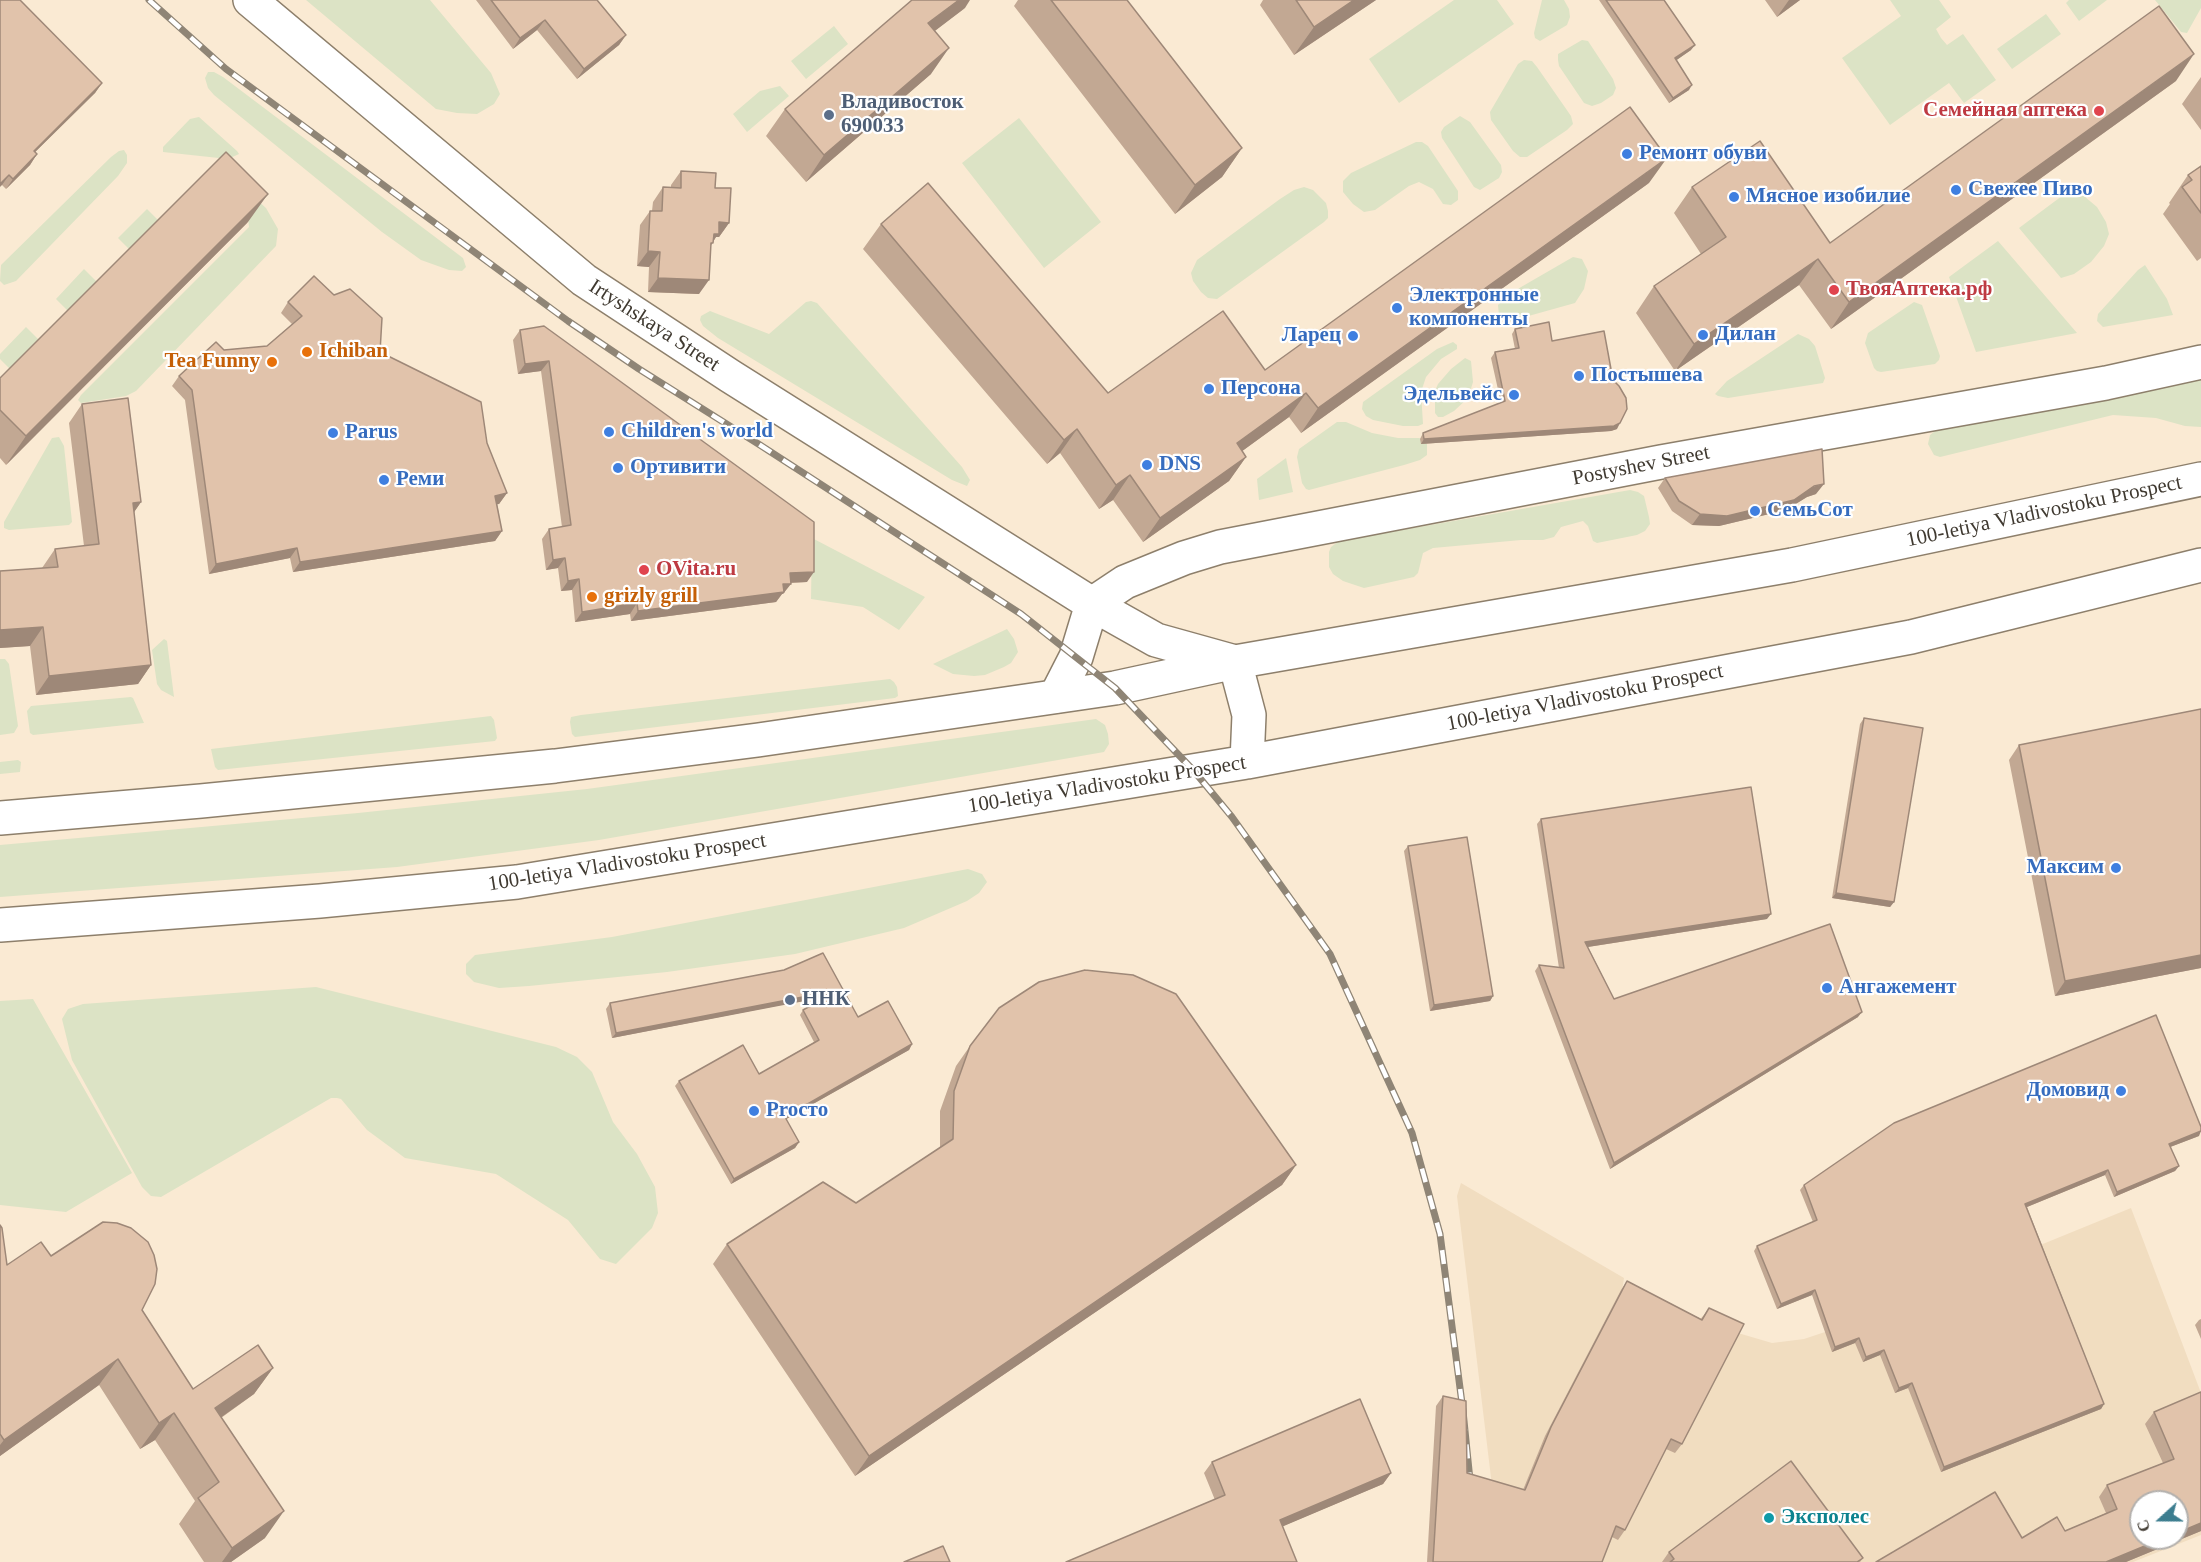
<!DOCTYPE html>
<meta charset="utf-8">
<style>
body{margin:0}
#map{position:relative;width:2201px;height:1562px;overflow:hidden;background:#faead3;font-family:"Times New Roman",serif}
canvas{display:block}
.north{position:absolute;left:2129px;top:1490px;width:60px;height:60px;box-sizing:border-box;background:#fff;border:2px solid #b3b0ad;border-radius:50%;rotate:249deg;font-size:16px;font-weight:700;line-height:24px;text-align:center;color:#403a31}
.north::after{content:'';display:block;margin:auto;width:21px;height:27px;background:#3c7d8f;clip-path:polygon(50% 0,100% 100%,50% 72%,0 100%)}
</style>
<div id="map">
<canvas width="2201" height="1562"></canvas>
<div class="north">С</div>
</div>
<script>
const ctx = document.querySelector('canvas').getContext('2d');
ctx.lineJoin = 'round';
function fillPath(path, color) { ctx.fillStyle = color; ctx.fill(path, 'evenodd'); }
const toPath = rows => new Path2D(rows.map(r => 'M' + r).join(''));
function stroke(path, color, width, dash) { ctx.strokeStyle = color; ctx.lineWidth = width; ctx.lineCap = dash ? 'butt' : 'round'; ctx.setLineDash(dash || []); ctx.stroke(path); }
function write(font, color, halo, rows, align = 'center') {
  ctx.font = font + ' "Times New Roman",serif'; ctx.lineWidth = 4.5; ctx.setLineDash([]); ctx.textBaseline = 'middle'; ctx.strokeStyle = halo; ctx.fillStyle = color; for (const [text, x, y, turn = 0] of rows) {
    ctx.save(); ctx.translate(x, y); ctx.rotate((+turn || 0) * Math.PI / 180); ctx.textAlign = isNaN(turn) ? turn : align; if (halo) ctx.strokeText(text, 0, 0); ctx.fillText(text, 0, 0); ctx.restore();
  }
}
fillPath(toPath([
 [1461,1183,1624,1278,1622,1291,1695,1330,1702,1316,1738,1333,1772,1343,1804,1339,1837,1328,2131,1208,2201,1393,2201,1535,2133,1562,1495,1562,1493,1494,1457,1196],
 [2141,1502,2177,1502,2177,1538,2141,1538]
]), '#f1ddc0');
fillPath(toPath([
 [306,0,430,0,491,73,500,94,494,104,477,114,457,113,436,109],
 [1454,0,1497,0,1514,24,1399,103,1369,59],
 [1542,0,1564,0,1569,9,1570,17,1567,25,1540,41,1535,38,1534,33],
 [1890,0,1939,0,1951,17,1936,29,1941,38,1947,45,1963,34,1996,80,1964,103,1949,83,1890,125,1842,58,1901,16],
 [2069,0,2107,0,2079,21,2066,3],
 [2155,0,2201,0,2201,8,2187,33,2181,32],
 [2046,14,2061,34,2012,69,1997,49],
 [834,26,848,44,806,79,791,61],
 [1582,40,1588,41,1613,79,1616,88,1613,95,1601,103,1592,106,1584,103,1559,66,1558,60,1558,54],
 [1524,60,1532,61,1537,67,1571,116,1573,124,1567,130,1527,157,1520,157,1513,151,1491,120,1490,112,1518,64],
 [208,72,214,72,223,77,463,258,466,267,462,271,449,270,421,260,382,232,214,95,208,88,205,78],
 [780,86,789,96,747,132,733,114,760,91],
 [1460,116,1470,122,1501,165,1502,172,1499,178,1480,190,1474,187,1442,138,1441,132,1444,127],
 [199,117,237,151,239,154,228,159,163,152,163,147,190,119],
 [1019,118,1101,222,1044,268,962,163],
 [1416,142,1422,142,1428,146,1458,191,1458,200,1451,205,1443,204,1433,189,1419,182,1409,186,1375,210,1364,212,1353,204,1343,192,1343,181,1351,173],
 [124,150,127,155,127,163,118,176,16,281,4,285,0,281,1,265,111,157,119,151],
 [1304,187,1313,190,1326,203,1328,211,1328,218,1324,222,1217,299,1208,298,1201,292,1193,281,1191,273,1197,260,1280,199,1294,190],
 [245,189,266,208,278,229,276,246,136,391,126,396,81,403,78,400,81,395,249,227],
 [2070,190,2078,191,2097,207,2106,222,2109,234,2104,246,2091,262,2074,274,2061,278,2019,228],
 [147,209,162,224,133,253,118,238],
 [1998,241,2077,333,1976,352,1949,277],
 [1573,257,1582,259,1588,271,1584,289,1575,303,1507,322,1499,316,1498,305,1509,294],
 [2145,265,2167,299,2173,315,2103,327,2097,321,2098,314,2138,270],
 [84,269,100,285,71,314,56,299],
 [811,301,817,303,962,467,970,480,967,486,952,480,718,338,703,326,700,320,701,316,710,311,769,334,806,302],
 [1914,302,1922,305,1940,356,1939,360,1935,364,1881,372,1877,371,1874,368,1865,343,1868,333],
 [26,327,42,343,13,372,0,359,0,354],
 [1798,334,1809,339,1815,346,1825,378,1823,383,1728,398,1718,396,1715,394,1727,381],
 [1453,342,1457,345,1457,349,1441,359,1426,377,1421,392,1423,424,1418,426,1403,426,1373,420,1366,416,1362,409,1363,402,1437,349],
 [1465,358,1471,361,1473,382,1468,398,1454,411,1443,417,1438,417,1435,413,1435,391,1438,384,1451,369],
 [2201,377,2201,427,2185,426,2156,418,2113,415,1940,457,1934,455,1928,444,1930,435,1936,430,2118,392],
 [1337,422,1346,422,1372,433,1398,438,1419,438,1427,441,1427,455,1420,460,1404,465,1309,490,1306,489,1302,483,1297,457,1299,449],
 [59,437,64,446,72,522,69,525,9,530,4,528,4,522,52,438],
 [1286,458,1293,492,1259,500,1257,479],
 [1630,490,1638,492,1644,496,1649,517,1650,524,1645,531,1637,535,1597,543,1593,541,1588,526,1583,521,1561,527,1554,537,1543,540,1521,540,1433,548,1423,553,1418,573,1414,577,1364,588,1343,581,1333,574,1329,567,1329,552,1331,547,1339,541],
 [812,538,925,597,899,630,863,607,811,599],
 [1007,629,1014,639,1018,652,1011,663,1004,667,985,675,974,676,953,674,933,664],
 [164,639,167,641,174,697,161,690,157,684,152,650],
 [0,659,5,659,9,664,18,726,14,733,0,735],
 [890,679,894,682,897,687,898,696,895,698,575,737,572,734,570,722,571,717,581,715],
 [131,697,133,698,144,723,33,735,30,733,27,711,31,706],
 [491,716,494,720,497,738,495,741,218,770,215,767,211,749],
 [1096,719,1105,725,1108,734,1109,744,1104,752,599,840,397,867,0,897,0,845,358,813,587,789],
 [18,760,21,762,20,772,0,774,0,762],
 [968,869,982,874,987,882,979,893,967,901,904,928,795,954,667,972,529,986,499,988,474,982,466,974,466,964,475,955,612,937],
 [316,987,556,1047,577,1057,592,1072,613,1122,637,1154,655,1187,658,1213,652,1228,616,1264,600,1259,568,1220,496,1174,405,1158,367,1130,341,1099,337,1098,331,1098,161,1197,151,1196,142,1187,72,1060,62,1019,68,1009,83,1004],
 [33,999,132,1173,66,1212,0,1205,0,1001]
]), '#dce3c5');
const secondary = toPath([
 [250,0,584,280,730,376,1092,604,1156,640,1235,662],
 [1092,604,1125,582,1184,558,1220,547,1661,462,2106,383,2201,362],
 [1056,696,1076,657,1092,604]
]);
const highway = toPath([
 [1235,662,1249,715,1247,762],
 [0,818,201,801,555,766,758,740,1115,688,1235,662,1792,565,2201,479],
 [0,925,320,901,517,882,1247,762,1911,637,2201,565]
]);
stroke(secondary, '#8d7f6b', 36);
stroke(highway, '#8d7f6b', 36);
stroke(secondary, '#fff', 33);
stroke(highway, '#fff', 33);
const rail = toPath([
 [149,0,226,69,568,321,639,369,760,445,1021,614,1115,688,1194,771,1232,817,1330,954,1412,1133,1440,1234,1463,1411,1471,1490]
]);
stroke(rail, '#8f8576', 7);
stroke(rail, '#fff', 4.5, [14]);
fillPath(toPath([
 [0,0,102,83,95,93,35,152,37,154,30,165,6,189,2,185],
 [476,0,597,0,626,35,619,45,577,79,537,30,513,49],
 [1018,0,1127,0,1242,148,1222,177,1175,214,1014,6],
 [1263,0,1376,0,1294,55,1260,5],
 [1599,0,1664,0,1691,50,1676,60,1689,90,1669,103],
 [1765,0,1800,0,1777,17],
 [965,8,934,31,931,74,806,182,766,136,785,109],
 [2201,77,2201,130,2182,104],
 [2176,81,1831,329,1799,285,1675,371,1636,313,1654,286,1701,254,1674,213,1692,187,1830,243],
 [2201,166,2201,258,2197,261,2163,214,2170,204,2169,203,2188,175],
 [681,171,715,188,729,223,719,237,716,237,710,247,699,294,648,292,649,267,637,266,640,225,650,211,652,211,653,202,663,187,671,188,671,185],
 [1649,183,1301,433,1289,417,1242,451,1246,457,1229,481,1143,542,1113,500,1099,509,1060,453,1047,464,863,249,881,224,1108,393,1265,370],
 [248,222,6,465,0,458,0,378],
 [288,302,380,352,487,443,507,493,499,504,497,504,502,531,495,541,293,572,290,558,209,574,185,400,172,386,179,376,224,350,267,346,292,324,281,313],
 [1515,329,1552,341,1617,429,1611,431,1421,444,1420,439,1423,433,1501,403,1491,358,1495,352,1515,349,1512,334],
 [520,330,807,582,790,583,783,594,782,594,776,602,631,621,630,614,575,622,572,590,561,591,558,568,546,570,542,539,549,529,562,527,541,371,518,374,513,340],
 [82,404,141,502,134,512,151,665,138,684,36,695,30,646,0,648,0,571,42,568,55,549,84,546,69,423],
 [1665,478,1816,494,1807,497,1786,510,1719,526,1692,525,1672,511,1658,488],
 [2201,709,2201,968,2055,996,2009,760,2019,745],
 [1864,718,1894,902,1890,907,1832,898,1860,724],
 [1541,819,1767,919,1588,947,1614,999,1858,1017,1610,1169,1535,971,1539,965,1559,968,1537,824],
 [1408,846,1493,996,1490,1001,1430,1011,1404,851],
 [823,953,858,1017,888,1001,912,1044,909,1050,786,1119,799,1142,795,1148,731,1184,675,1086,679,1081,743,1045,759,1074,814,1042,800,1015,803,1010,827,996,612,1038,606,1009,610,1003,784,970],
 [970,1046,1296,1165,1282,1185,855,1476,713,1264,727,1244,856,1203,940,1148,940,1111,956,1066],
 [2199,1136,2170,1147,2179,1166,2175,1171,2114,1197,2105,1175,2027,1207,2104,1404,2101,1409,1941,1472,1908,1388,1895,1393,1880,1355,1863,1362,1855,1343,1832,1352,1812,1295,1777,1309,1754,1251,1757,1246,1813,1222,1800,1190,1804,1185],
 [0,1225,7,1265,51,1256,142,1310,193,1389,273,1368,254,1394,221,1418,265,1538,231,1562,204,1562,179,1524,195,1501,155,1440,140,1449,99,1385,0,1456],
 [1627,1281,1701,1319,1709,1308,1682,1444,1675,1453,1666,1449,1625,1530,1618,1540,1612,1537,1602,1562,1427,1562,1436,1406,1443,1396,1467,1473,1523,1490,1545,1436,1621,1290],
 [2201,1319,2201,1339,2195,1325,2199,1320],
 [2201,1392,2201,1531,2126,1562,2022,1538,2065,1531,2106,1513,2099,1497,2107,1485,2163,1463,2145,1424,2154,1412],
 [1212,1462,1391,1473,1383,1484,1283,1526,1215,1500,1204,1473],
 [1669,1552,1863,1558,1860,1562,1662,1562]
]), '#c2a893');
fillPath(toPath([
 [959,0,970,0,965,8,910,50,928,23],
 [1354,0,1376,0,1294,55,1314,27],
 [1789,0,1800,0,1777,17],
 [545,20,537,30,513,49,520,38],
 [626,35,619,45,577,79,584,69],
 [1695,45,1691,50,1671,64,1675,58],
 [949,48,931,74,806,182,824,155],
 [2194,54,2176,81,1831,329,1849,302],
 [102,83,95,93,26,161,34,151],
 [1692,85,1689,90,1669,103,1673,98],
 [1242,148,1222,177,1175,214,1195,185],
 [37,154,30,165,6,189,13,179],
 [1667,158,1649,183,1301,433,1318,408],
 [9,175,2,185,0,187,0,184],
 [268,194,248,222,6,465,26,436],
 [719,222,729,223,719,237,716,237,703,257],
 [648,251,660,252,649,267,637,266],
 [1818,259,1799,285,1675,371,1694,344],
 [658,278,709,280,699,294,648,292],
 [549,361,541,371,518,374,525,364],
 [1306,393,1289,417,1219,468,1237,443],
 [1620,423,1617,429,1611,431,1421,444,1424,439],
 [1077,429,1060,453,1047,464,1064,440],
 [1246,457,1229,481,1143,542,1160,518],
 [1130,475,1113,500,1099,509,1116,485],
 [1824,484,1816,494,1807,497,1786,510,1719,526,1692,525,1700,514],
 [507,493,499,504,488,506,495,496],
 [141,502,128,521,133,503],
 [502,531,495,541,293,572,300,562],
 [297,548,290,558,209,574,216,564],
 [565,558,558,568,546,570,553,560],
 [814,572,807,582,783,583,790,573],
 [579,579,572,590,561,591,568,581],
 [783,584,791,584,783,594,782,594,776,602,631,621,638,611],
 [637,603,630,614,575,622,582,612],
 [43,627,30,646,0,648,0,630],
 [151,665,138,684,36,695,49,676],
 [1836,893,1894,902,1890,907,1832,898],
 [1771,914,1767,919,1581,948,1585,942],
 [2201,955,2201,968,2055,996,2065,981],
 [839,990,836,995,612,1038,616,1033],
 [1493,996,1490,1001,1430,1011,1434,1005],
 [1862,1012,1858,1017,1610,1169,1614,1163],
 [912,1044,909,1050,781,1122,785,1117],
 [2201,1131,2199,1136,2165,1149,2169,1144],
 [799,1142,795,1148,731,1184,734,1179],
 [1296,1165,1282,1185,855,1476,869,1456],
 [2179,1166,2175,1171,2114,1197,2117,1192],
 [2108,1170,2105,1175,2022,1209,2025,1204],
 [1815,1290,1812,1295,1777,1309,1781,1304],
 [1859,1338,1855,1343,1832,1352,1835,1347],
 [1884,1350,1880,1355,1863,1362,1866,1357],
 [118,1359,99,1385,0,1456,0,1445,4,1440],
 [273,1368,254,1394,196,1435,215,1408],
 [1912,1383,1908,1388,1895,1393,1899,1388],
 [2104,1404,2101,1409,1941,1472,1944,1467],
 [174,1413,155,1440,140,1449,159,1423],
 [1391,1473,1383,1484,1272,1531,1280,1520],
 [284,1511,265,1538,231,1562,222,1562,232,1548],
 [2201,1523,2201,1531,2126,1562,2106,1562,2164,1538,2177,1538,2177,1533]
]), '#9e8878');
const building = toPath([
 [0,0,20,0,102,83,34,151,37,154,13,179,9,175,0,184,0,0],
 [491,0,597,0,626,35,584,69,545,20,520,38,491,0],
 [912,0,959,0,928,23,949,48,824,155,785,109,912,0],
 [1051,0,1127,0,1242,148,1195,185,1051,0],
 [1296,0,1354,0,1314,27,1296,0],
 [1606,0,1664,0,1695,45,1675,58,1692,85,1673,98,1606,0],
 [2159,6,2194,54,1849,302,1818,259,1694,344,1654,286,1726,237,1692,187,1760,141,1830,243,2159,6],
 [1630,107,1667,158,1318,408,1306,393,1237,443,1246,457,1160,518,1130,475,1116,485,1077,429,1064,440,881,224,928,183,1108,393,1223,311,1265,370,1630,107],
 [226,152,268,194,26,436,0,410,0,378,226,152],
 [2201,166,2201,213,2182,187,2192,180,2188,175,2201,166],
 [681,171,716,173,715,188,731,188,729,223,719,222,719,234,714,234,713,243,711,243,709,280,658,278,660,252,648,251,650,211,662,211,663,187,681,188,681,171],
 [314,276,334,295,350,289,382,318,380,352,481,402,487,443,507,493,495,496,502,531,300,562,297,548,216,564,192,390,179,376,216,342,224,350,267,346,302,316,288,302,314,276],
 [1549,322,1552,341,1604,331,1613,380,1619,386,1626,398,1627,409,1620,423,1614,426,1424,439,1423,433,1505,401,1495,352,1519,348,1515,329,1549,322],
 [544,326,814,522,814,572,790,573,791,584,783,584,784,592,638,611,637,603,582,612,579,579,568,581,565,558,553,560,549,529,571,525,549,361,525,364,520,330,544,326],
 [128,398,141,502,133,503,151,665,49,676,43,627,0,630,0,571,58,567,55,549,99,544,82,404,128,398],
 [1822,449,1824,484,1814,486,1794,500,1727,516,1700,514,1679,501,1665,478,1822,449],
 [2201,709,2201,955,2065,981,2019,745,2201,709],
 [1864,718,1923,728,1894,902,1836,893,1864,718],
 [1751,787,1771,914,1585,942,1614,999,1830,924,1862,1012,1614,1163,1539,965,1564,968,1541,819,1751,787],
 [1467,837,1493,996,1434,1005,1408,846,1467,837],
 [823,953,858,1017,888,1001,912,1044,785,1117,799,1142,734,1179,679,1081,743,1045,759,1074,819,1040,803,1010,839,990,616,1033,610,1003,784,970,823,953],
 [1085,970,1133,975,1176,994,1296,1165,869,1456,727,1244,823,1182,856,1203,953,1139,954,1091,970,1046,999,1008,1039,982,1085,970],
 [2156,1015,2201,1127,2201,1131,2169,1144,2179,1166,2117,1192,2108,1170,2025,1204,2104,1404,1944,1467,1912,1383,1899,1388,1884,1350,1866,1357,1859,1338,1835,1347,1815,1290,1781,1304,1757,1246,1817,1220,1804,1185,1894,1123,2156,1015],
 [103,1222,117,1223,131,1228,148,1242,154,1255,157,1269,155,1284,142,1310,193,1389,258,1345,273,1368,215,1408,284,1511,232,1548,198,1498,219,1482,174,1413,159,1423,118,1359,4,1440,0,1434,0,1225,2,1228,7,1265,41,1242,51,1256,103,1222],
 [1627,1281,1702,1320,1709,1308,1744,1324,1682,1444,1671,1439,1625,1530,1616,1526,1602,1562,1433,1562,1443,1396,1466,1401,1467,1473,1525,1490,1551,1427,1627,1281],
 [2201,1392,2201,1523,2177,1533,2177,1502,2141,1502,2141,1538,2164,1538,2106,1562,1876,1562,1995,1492,2022,1538,2057,1517,2065,1531,2117,1509,2107,1485,2174,1459,2154,1412,2201,1392],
 [1360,1399,1391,1473,1280,1520,1297,1562,1066,1562,1225,1495,1212,1462,1360,1399],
 [1791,1461,1863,1558,1857,1562,1670,1562,1674,1559,1669,1552,1791,1461],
 [943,1546,950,1562,904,1562,943,1546]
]);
fillPath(building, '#e1c3ab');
stroke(building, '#9e8878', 1.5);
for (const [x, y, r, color] of [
 [2099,111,6,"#e0444e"],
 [829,115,6,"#5c6f8a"],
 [1627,154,6,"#3f7fe0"],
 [1956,190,6,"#3f7fe0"],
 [1734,197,6,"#3f7fe0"],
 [1834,290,6,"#e0444e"],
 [1397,308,6,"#3f7fe0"],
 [1703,335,6,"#3f7fe0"],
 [1353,336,6,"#3f7fe0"],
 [307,352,6,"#e8710a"],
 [272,362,6,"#e8710a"],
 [1579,376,6,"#3f7fe0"],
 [1209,389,6,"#3f7fe0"],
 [1514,395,6,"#3f7fe0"],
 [609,432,6,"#3f7fe0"],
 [333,433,6,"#3f7fe0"],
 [1147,465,6,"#3f7fe0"],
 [618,468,6,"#3f7fe0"],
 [384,480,6,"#3f7fe0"],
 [1755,511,6,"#3f7fe0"],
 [644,570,6,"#e0444e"],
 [592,597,6,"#e8710a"],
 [2116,868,6,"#3f7fe0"],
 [1827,988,6,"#3f7fe0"],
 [790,1000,6,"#5c6f8a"],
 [2121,1091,6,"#3f7fe0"],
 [754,1111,6,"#3f7fe0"],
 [1769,1518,6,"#0f9aa8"]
]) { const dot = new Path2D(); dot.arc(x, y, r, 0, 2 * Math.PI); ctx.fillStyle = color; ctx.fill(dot); stroke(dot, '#fff', 2); }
write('bold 21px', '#4e5e75', '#fff', [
 ["Владивосток",841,103],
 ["690033",841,127],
 ["ННК",802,1000]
], 'left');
write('bold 21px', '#be3a42', '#fff', [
 ["Семейная аптека",2087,111,"right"],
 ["ТвояАптека.рф",1846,290],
 ["OVita.ru",656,570]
], 'left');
write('bold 21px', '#366cbe', '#fff', [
 ["Ремонт обуви",1639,154],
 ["Свежее Пиво",1968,190],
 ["Мясное изобилие",1746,197],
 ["Электронные",1409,296],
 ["компоненты",1409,320],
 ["Дилан",1715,335],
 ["Ларец",1341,336,"right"],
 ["Постышева",1591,376],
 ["Персона",1221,389],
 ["Эдельвейс",1502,395,"right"],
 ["Children's world",621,432],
 ["Parus",345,433],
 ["DNS",1159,465],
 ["Ортивити",630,468],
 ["Реми",396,480],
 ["СемьСот",1767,511],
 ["Максим",2104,868,"right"],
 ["Ангажемент",1839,988],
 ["Домовид",2109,1091,"right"],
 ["Proсто",766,1111]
], 'left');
write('21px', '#403a31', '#fff', [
 ["Irtyshskaya Street",654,326,33],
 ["Postyshev Street",1641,466,-11],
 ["100-letiya Vladivostoku Prospect",2044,512,-12],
 ["100-letiya Vladivostoku Prospect",1585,698,-11],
 ["100-letiya Vladivostoku Prospect",1107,785,-9],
 ["100-letiya Vladivostoku Prospect",627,863,-9]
]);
write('bold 21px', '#c56008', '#fff', [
 ["Ichiban",319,352],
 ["Tea Funny",260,362,"right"],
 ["grizly grill",604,597]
], 'left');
write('bold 21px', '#0d838f', '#fff', [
 ["Эксполес",1781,1518]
], 'left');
</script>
